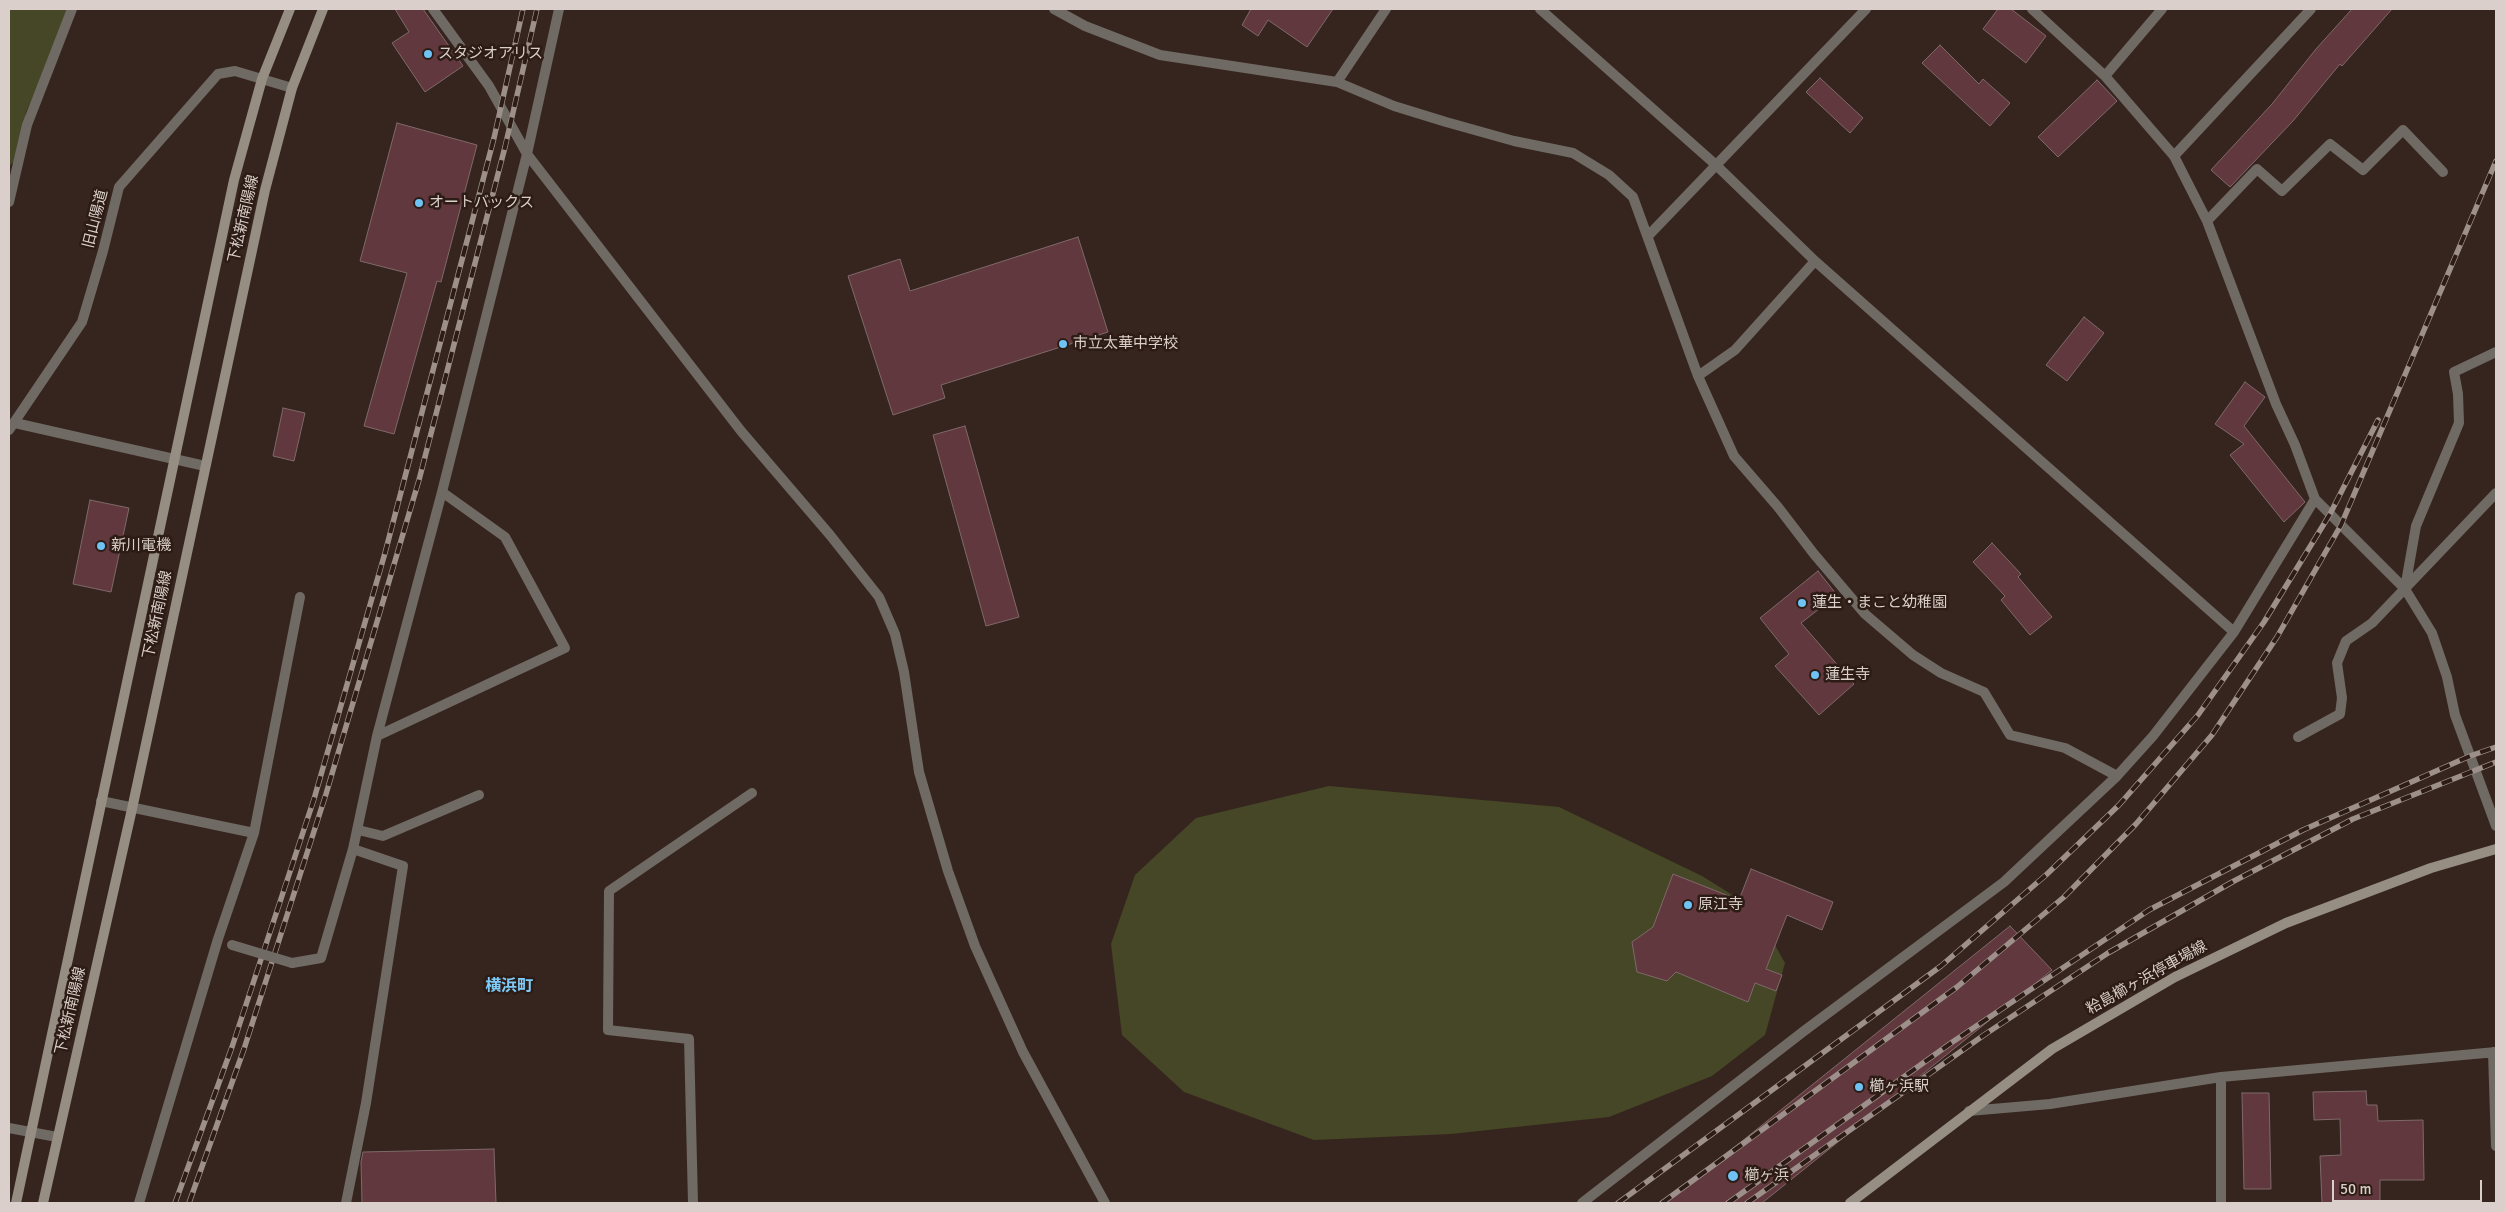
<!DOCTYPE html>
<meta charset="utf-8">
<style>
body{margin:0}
#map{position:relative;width:2505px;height:1212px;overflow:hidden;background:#36251e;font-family:Signika,sans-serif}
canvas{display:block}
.frame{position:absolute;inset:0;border:10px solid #dacfca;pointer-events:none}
.scale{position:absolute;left:2332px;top:1180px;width:150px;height:22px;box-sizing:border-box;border:2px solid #dacfca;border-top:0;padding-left:6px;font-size:15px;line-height:18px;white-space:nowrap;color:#dacfca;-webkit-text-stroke:4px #2c1c15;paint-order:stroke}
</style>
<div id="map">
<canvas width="2505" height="1212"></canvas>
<div class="frame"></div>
<div class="scale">50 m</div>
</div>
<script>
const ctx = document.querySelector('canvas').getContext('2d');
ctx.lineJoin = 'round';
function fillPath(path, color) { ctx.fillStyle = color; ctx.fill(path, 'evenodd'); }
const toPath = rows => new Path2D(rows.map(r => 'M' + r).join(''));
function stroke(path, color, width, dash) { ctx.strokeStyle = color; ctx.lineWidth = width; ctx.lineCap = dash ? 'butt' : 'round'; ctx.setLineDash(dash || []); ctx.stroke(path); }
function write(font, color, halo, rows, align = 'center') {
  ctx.font = font + ' Signika,"Noto Sans JP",sans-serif'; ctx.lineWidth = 5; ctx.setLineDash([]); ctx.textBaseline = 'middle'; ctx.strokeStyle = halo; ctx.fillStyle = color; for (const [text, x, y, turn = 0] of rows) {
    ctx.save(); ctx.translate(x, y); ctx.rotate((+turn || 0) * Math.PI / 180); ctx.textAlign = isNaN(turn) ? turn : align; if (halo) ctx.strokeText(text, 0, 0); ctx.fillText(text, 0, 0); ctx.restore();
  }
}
fillPath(toPath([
 [9,9,73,9,26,112,17,159,9,166],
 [1329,786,1559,807,1702,876,1755,909,1785,963,1765,1035,1712,1076,1609,1117,1451,1134,1314,1140,1184,1092,1122,1035,1111,944,1135,875,1196,818]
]), '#454726');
const building = toPath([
 [395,9,423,9,463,66,425,92,392,43,409,32,395,9],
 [1251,9,1333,9,1307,47,1268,20,1258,36,1242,25,1251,9],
 [1998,9,2011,9,2046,36,2026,63,1983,29,1998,9],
 [2352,9,2392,9,2342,66,2340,64,2293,121,2230,187,2211,170,2272,104,2316,49,2352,9],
 [1940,45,1979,84,1983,79,2010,103,1990,126,1922,63,1940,45],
 [1820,78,1863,118,1850,133,1806,92,1820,78],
 [2097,80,2117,101,2058,157,2038,137,2097,80],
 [397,123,477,145,441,282,437,281,394,434,364,426,407,273,360,261,397,123],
 [1078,237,1108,332,941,385,945,398,893,415,848,276,900,259,910,291,1078,237],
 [2084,317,2104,333,2067,381,2046,365,2084,317],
 [2245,382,2265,397,2244,426,2305,502,2284,522,2230,455,2244,444,2215,424,2245,382],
 [283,408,305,413,294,461,273,456,283,408],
 [965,426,1019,617,986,626,933,435,965,426],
 [90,500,129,508,111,592,73,584,90,500],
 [1992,543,2021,574,2018,577,2052,617,2030,635,2001,600,2005,596,1973,562,1992,543],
 [1818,571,1837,595,1801,623,1854,684,1819,715,1775,666,1789,654,1760,618,1818,571],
 [1751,869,1833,902,1822,930,1787,915,1766,969,1782,975,1776,991,1755,983,1748,1002,1676,972,1667,981,1637,972,1632,942,1653,927,1673,874,1739,900,1751,869],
 [2010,926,2052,970,1762,1203,1665,1203,2010,926],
 [2366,1091,2367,1105,2377,1105,2378,1121,2423,1120,2424,1180,2380,1180,2380,1203,2322,1203,2320,1156,2341,1155,2340,1119,2314,1120,2313,1092,2366,1091],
 [2242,1093,2269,1093,2271,1189,2244,1189,2242,1093],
 [494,1149,496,1203,362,1203,361,1162,363,1152,494,1149]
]);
fillPath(building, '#61383d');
stroke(building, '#7f696b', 1);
stroke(toPath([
 [433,9,489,86,527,154,741,431,830,535,879,597,895,634,904,672,919,772,948,871,975,946,1023,1052,1105,1203],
 [1054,9,1085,26,1160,55,1337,82,1394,106,1446,122,1514,141,1573,153,1609,175,1633,197,1698,376,1734,456,1778,507,1814,554,1865,614,1913,655,1941,673,1984,692,2010,735,2065,748,2117,776],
 [1540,9,1716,165,1815,261,2234,632],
 [2032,9,2105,76,2174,156,2207,221,2276,404,2295,445,2315,499,2405,589,2432,633,2447,677,2455,715,2496,826],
 [2105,76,2162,9],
 [1337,82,1386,9],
 [2174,156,2311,9],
 [9,202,27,125,72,9],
 [2207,221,2257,169,2282,191,2330,144,2363,170,2403,130,2443,172],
 [1648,236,1866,9],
 [1698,376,1735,350,1815,261],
 [15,423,205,466],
 [9,430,82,322,103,251,119,187,218,74,235,71,292,88],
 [2405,588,2416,526,2459,423,2458,394,2454,372,2496,352],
 [377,736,565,648,505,537,442,492],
 [2298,737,2340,714,2342,698,2337,663,2346,641,2372,623,2496,493],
 [101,801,254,833],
 [358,830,383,836,479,795],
 [292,963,321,958,353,849,377,736,442,492,527,154,559,9],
 [2493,1052,2496,1146],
 [1969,1111,2050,1104,2221,1077,2496,1052],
 [9,1128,57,1137],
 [139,1203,218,939,254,833,300,597],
 [346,1203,366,1103,403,866,353,849],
 [693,1203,689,1039,608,1030,609,891,752,793],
 [1582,1203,1804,1031,2004,882,2117,776,2153,736,2234,632,2315,499],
 [2221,1203,2221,1077]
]), '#6f6a63', 10);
stroke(toPath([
 [16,1203,234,180,262,79,290,9],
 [43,1203,132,809,265,190,292,88,323,9],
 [1850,1203,2052,1049,2175,977,2286,923,2431,868,2496,849]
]), '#968e82', 10);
const rail = toPath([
 [175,1203,232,1047,314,799,385,553,494,138,523,9],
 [189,1203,244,1049,326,794,419,480,505,147,537,9],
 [1618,1203,1941,966,2046,875,2119,805,2198,715,2264,622,2330,514,2378,420],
 [1662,1203,1957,987,2064,897,2136,824,2212,735,2277,637,2341,525,2496,161],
 [1728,1203,1951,1043,2149,910,2303,830,2470,756,2496,747],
 [1747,1203,1984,1035,2108,953,2234,881,2353,819,2496,762]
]);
stroke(rail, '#9d8f8a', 5.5);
stroke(rail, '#2c1c15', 4, [11]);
stroke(toPath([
 [232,945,292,963]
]), '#6f6a63', 10);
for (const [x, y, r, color] of [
 [428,54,5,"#6fc2f4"],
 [419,203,5,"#6fc2f4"],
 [1063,344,5,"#6fc2f4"],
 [101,546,5,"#6fc2f4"],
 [1802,603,5,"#6fc2f4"],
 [1815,675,5,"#6fc2f4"],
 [1688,905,5,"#6fc2f4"],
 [1859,1087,5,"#6fc2f4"],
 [1733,1176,6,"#6fc2f4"]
]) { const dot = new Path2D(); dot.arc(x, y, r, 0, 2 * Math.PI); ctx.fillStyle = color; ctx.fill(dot); stroke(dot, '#2c1c15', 2); }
write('15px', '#dacfca', '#2c1c15', [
 ["スタジオアリス",438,54],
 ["オートバックス",429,203],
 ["市立太華中学校",1073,344],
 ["新川電機",111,546],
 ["蓮生・まこと幼稚園",1812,603],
 ["蓮生寺",1825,675],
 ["原江寺",1698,905],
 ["櫛ヶ浜駅",1869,1087],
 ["櫛ヶ浜",1744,1176]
], 'left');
write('15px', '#dacfca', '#2c1c15', [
 ["旧山陽道",96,219,-76],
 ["下松新南陽線",244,219,-77],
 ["下松新南陽線",158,615,-78],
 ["粭島櫛ヶ浜停車場線",2147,978,-29],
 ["下松新南陽線",71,1011,-77]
]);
write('bold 16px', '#7fcbf9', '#2c1c15', [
 ["横浜町",509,987]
]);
</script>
